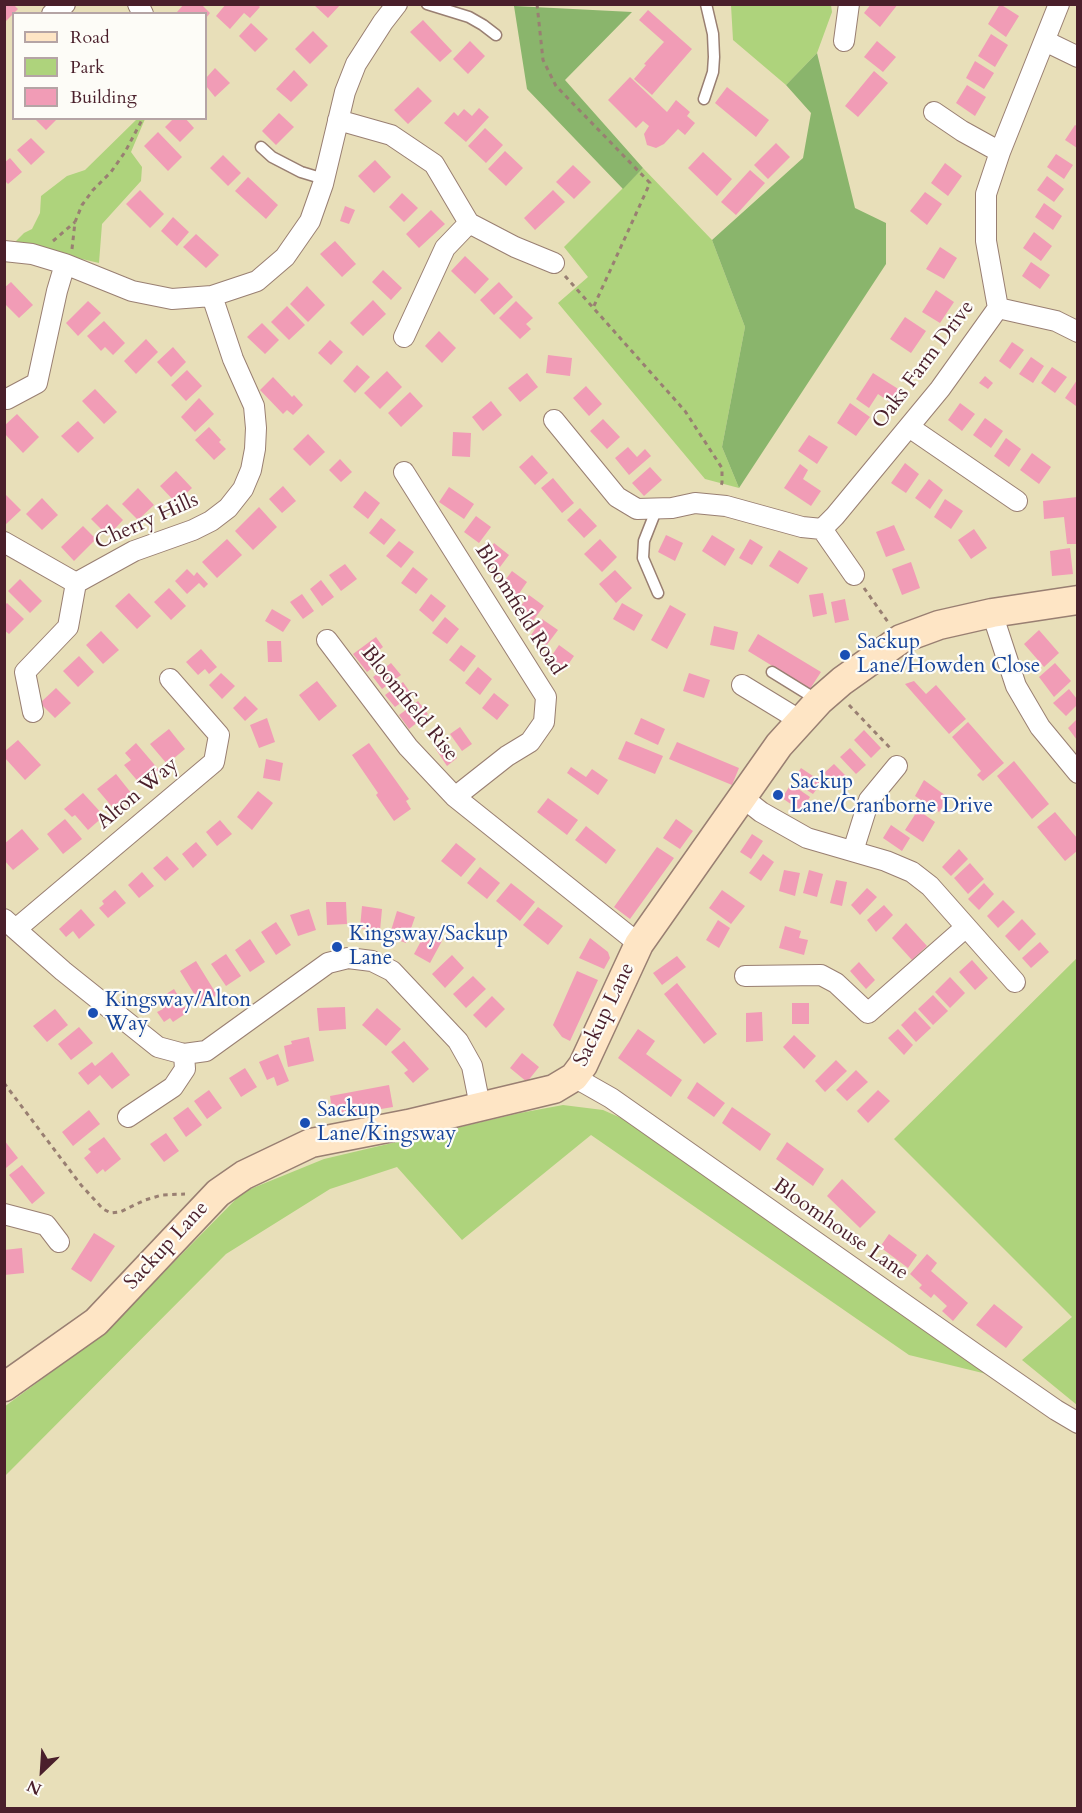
<!DOCTYPE html>
<style>
body{margin:0}
#map{position:relative;width:1082px;height:1813px;overflow:hidden;background:#e8dfb9;font-family:Cardo,serif}
canvas{display:block}
.frame{position:absolute;inset:0;border:6px solid #4a1f2b;pointer-events:none}
.legend{position:absolute;left:12px;top:12px;width:195px;height:108px;box-sizing:border-box;background:#fdfcf7;border:2px solid #b5a4a5;margin:0;padding:8px 10px;list-style:none;font-size:18px;color:#4a1f2b}
.legend li{display:flex;align-items:center;gap:12px;height:30px}
.legend b{width:30px;border:2px solid #b5a4a5}
.north{position:absolute;left:12px;top:1741px;width:60px;height:60px;-webkit-text-stroke:4px #fdfcf7;paint-order:stroke;rotate:205deg;font-size:16px;font-weight:700;line-height:24px;text-align:center;color:#4a1f2b}
.north::after{content:'';display:block;margin:auto;width:21px;height:27px;background:#4a1f2b;clip-path:polygon(50% 0,100% 100%,50% 72%,0 100%)}
</style>
<div id="map">
<canvas width="1082" height="1813"></canvas>
<div class="frame"></div>
<ul class="legend">
<li><b style="height:8px;background:#fee5c5"></b>Road</li>
<li><b style="height:16px;background:#aed37c"></b>Park</li>
<li><b style="height:16px;background:#f19cb6"></b>Building</li>
</ul>
<div class="north">N</div>
</div>
<script>
const ctx = document.querySelector('canvas').getContext('2d');
ctx.lineJoin = 'round';
function fillPath(path, color) { ctx.fillStyle = color; ctx.fill(path, 'evenodd'); }
const toPath = rows => new Path2D(rows.map(r => 'M' + r).join(''));
function stroke(path, color, width, dash) { ctx.strokeStyle = color; ctx.lineWidth = width; ctx.lineCap = dash ? 'butt' : 'round'; ctx.setLineDash(dash || []); ctx.stroke(path); }
function write(font, color, halo, rows, align = 'center') {
  ctx.font = font + ' Cardo,serif'; ctx.lineWidth = 4.5; ctx.setLineDash([]); ctx.textBaseline = 'middle'; ctx.strokeStyle = halo; ctx.fillStyle = color; for (const [text, x, y, turn = 0] of rows) {
    ctx.save(); ctx.translate(x, y); ctx.rotate((+turn || 0) * Math.PI / 180); ctx.textAlign = isNaN(turn) ? turn : align; if (halo) ctx.strokeText(text, 0, 0); ctx.fillText(text, 0, 0); ctx.restore();
  }
}
fillPath(toPath([
 [731,5,831,5,832,12,817,53,786,85,733,40],
 [137,119,145,119,131,152,142,167,141,181,102,224,99,263,14,243,24,233,32,229,40,213,41,196,67,176,85,170],
 [643,168,712,240,745,327,722,447,739,488,705,479,558,303,588,277,564,247],
 [1077,958,1077,1405,1022,1360,1072,1317,894,1139],
 [563,1105,603,1110,628,1121,999,1377,909,1355,591,1135,462,1240,397,1167,330,1189,226,1254,5,1476,4,1407,103,1334,243,1192,324,1159,520,1113]
]), '#aed37c');
fillPath(toPath([
 [514,6,632,12,565,80,643,168,623,189,527,89],
 [817,53,855,208,886,223,886,264,739,488,722,447,745,327,712,240,803,158,811,113,786,85]
]), '#8ab56c');
fillPath(toPath([
 [4,4,13,4,18,9,4,23],
 [184,4,201,4,210,13,206,18,206,14,179,14,177,12],
 [226,4,257,4,260,7,250,18,244,13,230,29,216,16],
 [313,4,341,4,328,18],
 [871,4,898,4,880,27,864,13],
 [1000,4,1019,16,1006,37,988,24],
 [648,10,692,49,652,95,634,79,646,65,644,64,664,42,639,20],
 [423,20,452,51,440,62,410,32],
 [251,23,268,39,255,52,239,36],
 [313,31,328,46,310,64,295,49],
 [991,34,1008,45,995,67,978,56],
 [470,41,485,56,468,74,453,59],
 [877,41,896,57,883,72,864,57],
 [975,61,994,73,984,89,966,78],
 [215,68,230,83,215,97,206,86,206,78],
 [294,70,308,85,291,102,276,89],
 [874,71,888,83,858,117,845,106],
 [630,77,667,112,676,100,690,112,687,116,695,123,685,135,678,129,664,144,656,148,647,145,644,134,649,126,643,121,636,128,608,100],
 [967,85,986,97,975,116,956,103],
 [418,87,432,101,408,124,394,110],
 [727,87,769,120,756,137,715,103],
 [479,108,489,117,466,142,444,123,454,112,458,116,464,109,472,116],
 [279,113,294,127,276,145,262,131],
 [34,118,58,118,46,130],
 [174,118,185,118,194,128,180,142,165,127],
 [1075,125,1077,126,1077,148,1065,140],
 [485,128,503,145,486,163,468,146],
 [158,132,182,157,168,171,144,146],
 [31,138,45,152,31,165,17,150],
 [776,143,790,157,768,179,754,165],
 [505,151,523,168,506,186,488,169],
 [703,152,732,179,717,196,688,168],
 [1056,154,1073,165,1064,179,1047,167],
 [223,155,241,173,228,186,210,168],
 [10,158,22,172,8,184,4,180,4,163],
 [375,160,391,177,374,193,358,176],
 [945,163,962,176,948,196,931,183],
 [573,165,591,182,574,199,556,182],
 [750,170,765,183,736,215,721,202],
 [1047,176,1064,189,1054,202,1037,190],
 [248,177,278,205,266,219,235,191],
 [140,190,164,214,150,228,126,204],
 [553,190,565,202,535,230,524,218],
 [925,192,942,204,927,225,910,211],
 [402,193,418,208,404,222,389,207],
 [1044,203,1062,216,1053,230,1035,217],
 [345,206,355,210,349,224,340,221],
 [431,210,445,224,419,248,406,234],
 [173,217,189,232,177,246,161,231],
 [1034,232,1052,246,1041,261,1023,248],
 [196,234,219,255,206,268,183,247],
 [335,241,356,264,342,277,320,254],
 [940,247,957,258,944,279,926,269],
 [465,256,489,279,475,294,451,271],
 [1031,262,1050,275,1040,289,1022,276],
 [383,270,402,288,391,300,372,282],
 [11,282,33,305,19,318,4,303,4,288],
 [499,282,513,297,494,315,480,300],
 [307,286,325,305,308,322,290,304],
 [936,290,954,302,940,323,922,312],
 [373,300,386,314,363,336,350,323],
 [88,301,101,313,78,336,66,323],
 [516,301,533,318,526,324,531,329,520,339,499,318],
 [287,306,305,325,289,340,271,322],
 [905,317,926,331,911,353,890,339],
 [104,321,125,343,113,355,105,347,101,351,87,336],
 [262,323,279,340,265,354,247,337],
 [439,331,456,348,442,363,425,346],
 [146,339,158,352,136,374,124,361],
 [330,340,343,352,331,365,318,353],
 [1012,342,1024,350,1010,369,999,361],
 [173,347,186,362,171,377,157,362],
 [548,355,572,358,570,376,546,373],
 [1031,357,1044,366,1033,383,1019,374],
 [357,365,370,377,355,393,343,381],
 [1052,367,1067,377,1055,393,1041,383],
 [187,370,202,386,186,401,171,385],
 [387,371,402,387,380,409,364,393],
 [527,373,538,387,520,402,508,388],
 [873,373,903,392,894,405,878,394,869,408,856,399],
 [985,376,993,383,988,389,979,383],
 [273,377,292,397,294,395,303,405,293,415,287,410,283,414,260,390],
 [1077,380,1077,403,1076,406,1065,398],
 [586,386,602,404,589,416,573,398],
 [95,389,117,412,104,424,82,401],
 [410,392,423,406,401,427,388,413],
 [199,398,214,414,195,432,181,417],
 [491,401,502,415,483,431,472,417],
 [850,403,870,417,856,436,837,423],
 [960,403,975,414,962,431,948,420],
 [17,414,39,437,23,453,4,433,4,426],
 [985,418,1003,431,991,448,973,435],
 [603,419,620,437,607,449,590,431],
 [78,421,94,438,78,453,61,436],
 [209,427,221,440,219,442,226,449,214,460,195,440],
 [453,432,471,433,470,457,452,456],
 [308,434,325,452,310,466,293,449],
 [809,435,828,447,817,464,798,451],
 [1006,438,1021,449,1009,467,994,456],
 [628,447,637,457,645,449,651,456,629,475,615,458],
 [1032,453,1051,467,1039,484,1020,470],
 [532,455,548,473,535,485,519,467],
 [340,459,352,472,341,482,329,470],
 [905,463,919,474,906,493,891,483],
 [800,464,808,470,803,479,821,491,811,506,784,488],
 [650,467,662,480,644,496,632,483],
 [176,471,192,488,176,503,160,486],
 [553,478,574,503,562,513,541,488],
 [929,479,943,490,930,509,915,498],
 [283,486,296,501,282,513,269,499],
 [449,487,474,504,464,519,439,502],
 [138,488,154,505,138,520,122,504],
 [365,491,380,503,368,519,353,507],
 [4,493,21,510,4,526],
 [1077,497,1077,544,1067,544,1064,517,1044,519,1043,501],
 [42,498,58,515,42,530,26,514],
 [945,499,963,511,951,529,934,517],
 [107,504,123,520,108,536,91,519],
 [259,507,277,527,253,550,235,531],
 [580,508,597,526,584,538,567,520],
 [476,516,491,527,479,543,464,532],
 [381,518,396,530,384,545,369,533],
 [894,525,905,550,886,557,876,532],
 [83,526,96,539,74,561,61,547],
 [974,529,987,548,971,559,958,540],
 [666,535,683,543,675,561,658,552],
 [712,535,735,549,725,566,702,551],
 [227,539,242,555,217,578,202,562],
 [600,539,617,557,602,572,584,554],
 [750,539,763,547,752,565,739,558],
 [399,541,414,552,401,568,386,556],
 [494,543,509,555,497,571,482,560],
 [1070,548,1073,574,1052,576,1050,551],
 [779,550,808,568,798,584,769,566],
 [911,562,920,588,902,595,892,569],
 [345,564,357,579,341,591,329,575],
 [413,567,428,579,416,594,401,583],
 [187,569,194,576,197,572,208,584,204,588,199,583,187,594,175,581],
 [615,570,632,588,616,603,599,584],
 [512,571,527,582,516,598,500,587],
 [20,579,42,601,30,613,8,591],
 [321,580,334,597,322,606,310,589],
 [169,588,186,606,171,620,154,602],
 [129,593,151,616,137,629,115,606],
 [823,593,827,614,813,617,809,595],
 [302,594,314,611,303,619,290,602],
 [431,594,446,606,433,622,419,610],
 [529,595,544,606,532,622,517,611],
 [845,599,849,620,835,623,831,602],
 [7,603,24,619,9,634,4,630,4,606],
 [622,603,643,615,634,631,613,619],
 [670,605,686,614,667,649,651,640],
 [272,609,291,620,283,632,265,621],
 [445,617,459,629,447,644,432,633],
 [542,619,558,630,546,646,531,635],
 [714,626,738,632,734,650,710,645],
 [1039,630,1059,653,1044,667,1024,644],
 [101,631,119,650,103,664,86,645],
 [758,634,821,672,810,689,748,651],
 [376,637,383,647,374,654,380,662,367,672,353,654],
 [267,641,281,641,282,662,268,662],
 [461,645,476,656,464,672,449,660],
 [559,645,574,656,563,672,548,661],
 [201,649,217,667,209,674,205,669,198,675,186,662],
 [79,656,94,672,78,687,63,671],
 [391,663,401,675,382,689,373,677],
 [1055,663,1071,681,1054,697,1039,677],
 [478,667,492,679,480,695,465,683],
 [221,673,235,686,222,699,209,685],
 [689,673,710,680,704,698,683,691],
 [317,681,337,706,319,721,299,695],
 [914,681,926,694,936,685,966,719,949,734,905,684],
 [403,682,412,695,395,707,385,695],
 [56,688,71,703,55,718,40,703],
 [1069,689,1077,699,1077,705,1066,716,1053,703],
 [494,693,509,705,497,720,482,708],
 [245,696,258,709,245,721,233,708],
 [418,701,428,714,409,729,399,715],
 [267,718,275,742,259,748,250,725],
 [641,718,665,729,658,745,634,734],
 [1077,719,1077,740,1068,728],
 [968,722,1004,763,983,781,977,775,981,771,952,737],
 [460,727,472,744,462,751,450,734],
 [169,729,185,749,167,764,150,744],
 [864,730,881,748,871,758,854,740],
 [18,740,41,765,25,780,4,757,4,752],
 [445,741,457,758,447,766,435,748],
 [626,741,663,756,655,774,618,759],
 [677,742,739,768,732,785,669,759],
 [136,743,159,770,141,785,124,765,131,760,125,753],
 [369,743,409,799,406,801,411,809,394,821,376,795,378,793,352,755],
 [850,748,866,765,856,774,840,757],
 [266,759,283,763,280,781,263,778],
 [1014,761,1049,804,1032,819,997,776],
 [834,764,850,780,840,790,824,773],
 [571,767,586,777,592,769,608,780,598,795,567,773],
 [801,768,822,782,813,794,792,781],
 [116,774,132,794,114,809,97,789],
 [924,780,949,798,939,812,915,796],
 [791,784,810,797,801,811,782,798],
 [258,791,273,803,252,830,237,817],
 [83,793,104,816,88,830,75,815,72,817,64,809],
 [548,798,578,820,567,835,537,812],
 [918,810,935,822,923,842,905,830],
 [1055,812,1077,838,1077,851,1065,861,1037,827],
 [65,819,82,839,63,854,47,834],
 [676,819,693,831,680,849,663,838],
 [220,820,232,834,217,846,206,832],
 [891,825,910,838,902,851,883,838],
 [586,826,616,850,606,864,575,840],
 [22,829,39,849,13,870,4,860,4,844],
 [752,834,763,841,751,859,740,852],
 [196,842,207,855,193,868,182,854],
 [456,843,476,859,461,877,441,861],
 [657,847,674,858,630,919,614,907],
 [959,849,968,859,951,876,942,867],
 [763,854,774,862,761,881,749,873],
 [167,856,179,869,165,881,153,868],
 [970,863,984,879,968,894,954,878],
 [480,867,500,883,487,899,467,883],
 [784,870,800,873,795,896,779,891],
 [809,870,823,874,817,897,803,893],
 [142,872,154,886,139,898,128,885],
 [836,880,847,882,842,906,830,903],
 [511,883,535,902,520,921,496,901],
 [984,883,994,894,979,910,968,899],
 [867,888,877,897,860,915,851,905],
 [115,890,126,903,108,918,99,908,104,904,102,901],
 [722,890,745,906,731,924,709,908],
 [1003,900,1015,912,998,928,987,916],
 [326,902,346,902,347,924,327,925],
 [884,905,893,915,876,932,867,920],
 [362,906,382,909,380,931,360,928],
 [538,907,563,926,548,945,523,925],
 [81,909,95,925,79,939,73,931,66,937,59,929],
 [309,909,316,930,298,936,290,915],
 [397,911,415,917,406,943,389,937],
 [1022,919,1036,934,1019,951,1005,936],
 [718,920,730,928,719,948,706,940],
 [276,922,291,945,276,955,261,932],
 [906,923,927,946,912,960,892,938],
 [785,926,801,931,799,938,808,940,804,955,779,948],
 [427,930,443,939,430,963,414,954],
 [590,938,608,952,610,958,604,969,579,958],
 [250,939,265,962,250,972,235,950],
 [1040,942,1049,952,1031,968,1022,958],
 [226,954,241,976,226,986,211,964],
 [452,955,464,968,445,988,432,974],
 [677,956,686,967,662,985,653,973],
 [972,960,988,978,975,990,959,972],
 [196,961,217,995,201,1005,180,971],
 [859,962,875,980,866,989,850,971],
 [577,971,598,980,570,1041,562,1037,553,1025],
 [473,976,486,989,466,1008,453,994],
 [950,977,965,993,950,1008,935,992],
 [677,983,717,1034,704,1044,664,994],
 [174,989,188,1012,173,1022,170,1018,164,1022,157,1012,163,1009,157,1000],
 [933,995,948,1011,933,1025,918,1009],
 [492,996,505,1009,486,1028,473,1015],
 [792,1003,809,1003,809,1024,792,1024],
 [345,1007,346,1029,319,1031,317,1008],
 [377,1008,401,1029,386,1046,362,1025],
 [55,1009,68,1025,47,1042,33,1026],
 [915,1011,931,1028,916,1042,901,1025],
 [762,1012,763,1041,746,1042,746,1013],
 [79,1027,93,1043,71,1060,58,1044],
 [638,1029,655,1041,646,1054,682,1080,671,1097,618,1058],
 [898,1029,913,1045,904,1055,888,1038],
 [794,1035,816,1056,804,1069,783,1047],
 [309,1037,314,1061,288,1067,284,1046,292,1044,291,1041],
 [404,1041,429,1069,413,1083,404,1073,408,1070,391,1052],
 [112,1052,130,1075,112,1089,100,1075,88,1085,78,1073,92,1062,95,1066],
 [522,1053,539,1067,527,1082,510,1068],
 [278,1054,289,1081,277,1086,274,1077,267,1080,259,1062],
 [836,1060,847,1071,825,1092,815,1081],
 [245,1068,257,1087,241,1097,229,1078],
 [856,1070,868,1082,847,1101,836,1090],
 [697,1082,725,1103,714,1117,687,1098],
 [389,1085,393,1107,333,1117,330,1096],
 [209,1090,222,1108,207,1119,194,1101],
 [878,1090,890,1101,868,1123,857,1111],
 [188,1107,202,1125,186,1137,173,1118],
 [732,1107,771,1134,760,1151,722,1123],
 [89,1110,100,1124,73,1146,62,1132],
 [166,1133,179,1151,164,1162,150,1144],
 [104,1137,121,1159,105,1172,103,1169,97,1174,84,1158,91,1152,88,1149],
 [4,1140,18,1158,6,1168,4,1167],
 [787,1142,824,1169,813,1186,776,1159],
 [22,1165,45,1193,32,1204,9,1175],
 [842,1179,876,1212,860,1228,827,1196],
 [94,1233,115,1246,91,1282,71,1269],
 [889,1234,917,1255,908,1268,880,1247],
 [22,1248,24,1273,4,1275,4,1250],
 [927,1254,937,1263,931,1271,968,1303,953,1321,942,1311,947,1306,934,1294,931,1298,919,1288,922,1285,910,1274],
 [994,1304,1023,1327,1006,1348,976,1325]
]), '#f19cb6');
const lane = toPath([
 [427,4,469,17,483,25,496,35],
 [704,99,713,72,714,57,713,34,706,4],
 [261,147,272,157,301,172,324,179],
 [657,508,644,541,643,558,658,593],
 [772,672,819,701]
]);
const street = toPath([
 [138,4,143,14],
 [52,14,65,4],
 [844,41,849,4],
 [1045,41,1078,57],
 [934,112,962,131,1000,152],
 [338,120,391,135,434,164,469,223,515,247,554,263],
 [4,251,32,254,65,264,132,291,172,299,212,296,257,281,285,257,310,221,323,184,345,92,356,64,383,22,397,4],
 [998,308,1056,321,1078,332],
 [404,337,445,248,469,223],
 [7,399,37,383,57,291,65,264],
 [554,420,617,497,637,509,672,508,695,503,726,506,802,527,822,529,835,516,940,389,998,308,986,241,986,194,1000,152,1059,4],
 [909,427,1017,501],
 [404,472,546,697,544,722,530,742,507,756,455,797,639,944],
 [822,529,854,575],
 [4,542,76,583],
 [992,613,1016,686,1040,727,1078,773],
 [327,640,408,747,455,797],
 [742,685,801,721],
 [33,712,25,672,68,627,76,583,134,551,193,530,211,521,228,508,243,489,251,470,255,449,256,428,254,406,233,359,212,296],
 [742,797,761,812,807,838,886,861,912,872,930,886,1015,982],
 [853,851,869,800,897,766],
 [4,919,63,971,158,1047,184,1054,206,1051,328,963,348,958,372,961,392,971,458,1041,472,1066,480,1106],
 [16,929,214,762,219,735,170,679],
 [745,976,821,975,836,983,868,1013,966,927],
 [574,1077,611,1098,981,1358,1056,1410,1078,1423],
 [128,1117,173,1087,185,1069,184,1054],
 [4,1214,46,1225,59,1242]
]);
const secondary = toPath([
 [4,1387,96,1322,218,1193,244,1175,311,1143,408,1124,554,1089,574,1077,583,1065,639,944,779,745,819,701,842,681,901,639,939,625,992,613,1078,600]
]);
stroke(lane, '#997f72', 13);
stroke(street, '#997f72', 22);
stroke(secondary, '#997f72', 31);
stroke(toPath([
 [537,4,543,60,556,86,650,183,593,308],
 [53,241,75,222],
 [72,249,75,222,82,205,93,190,111,172,125,152,143,118],
 [565,276,685,411,722,468,722,483,720,488],
 [864,588,888,622],
 [849,705,892,750],
 [4,1083,81,1185,103,1209,111,1213,120,1212,145,1200,162,1195,185,1194]
]), '#997f72', 3, [4.5, 4.5]);
stroke(lane, '#fff', 10);
stroke(street, '#fff', 20);
stroke(secondary, '#fee5c5', 28);
for (const [x, y, r, color] of [
 [845,655,6,"#1a4fb4"],
 [778,795,6,"#1a4fb4"],
 [337,947,6,"#1a4fb4"],
 [93,1013,6,"#1a4fb4"],
 [305,1123,6,"#1a4fb4"]
]) { const dot = new Path2D(); dot.arc(x, y, r, 0, 2 * Math.PI); ctx.fillStyle = color; ctx.fill(dot); stroke(dot, '#fdfcf7', 2); }
write('21px', '#4a1f2b', '#fdfcf7', [
 ["Oaks Farm Drive",924,365,-53],
 ["Cherry Hills",147,522,-24],
 ["Bloomfield Road",519,610,58],
 ["Bloomfield Rise",409,704,51],
 ["Alton Way",138,794,-40],
 ["Sackup Lane",605,1015,-64],
 ["Bloomhouse Lane",840,1230,35],
 ["Sackup Lane",167,1246,-47]
]);
write('21px', '#164399', '#fdfcf7', [
 ["Sackup",857,643],
 ["Lane/Howden Close",857,667],
 ["Sackup",790,783],
 ["Lane/Cranborne Drive",790,807],
 ["Kingsway/Sackup",349,935],
 ["Lane",349,959],
 ["Kingsway/Alton",105,1001],
 ["Way",105,1025],
 ["Sackup",317,1111],
 ["Lane/Kingsway",317,1135]
], 'left');
</script>
